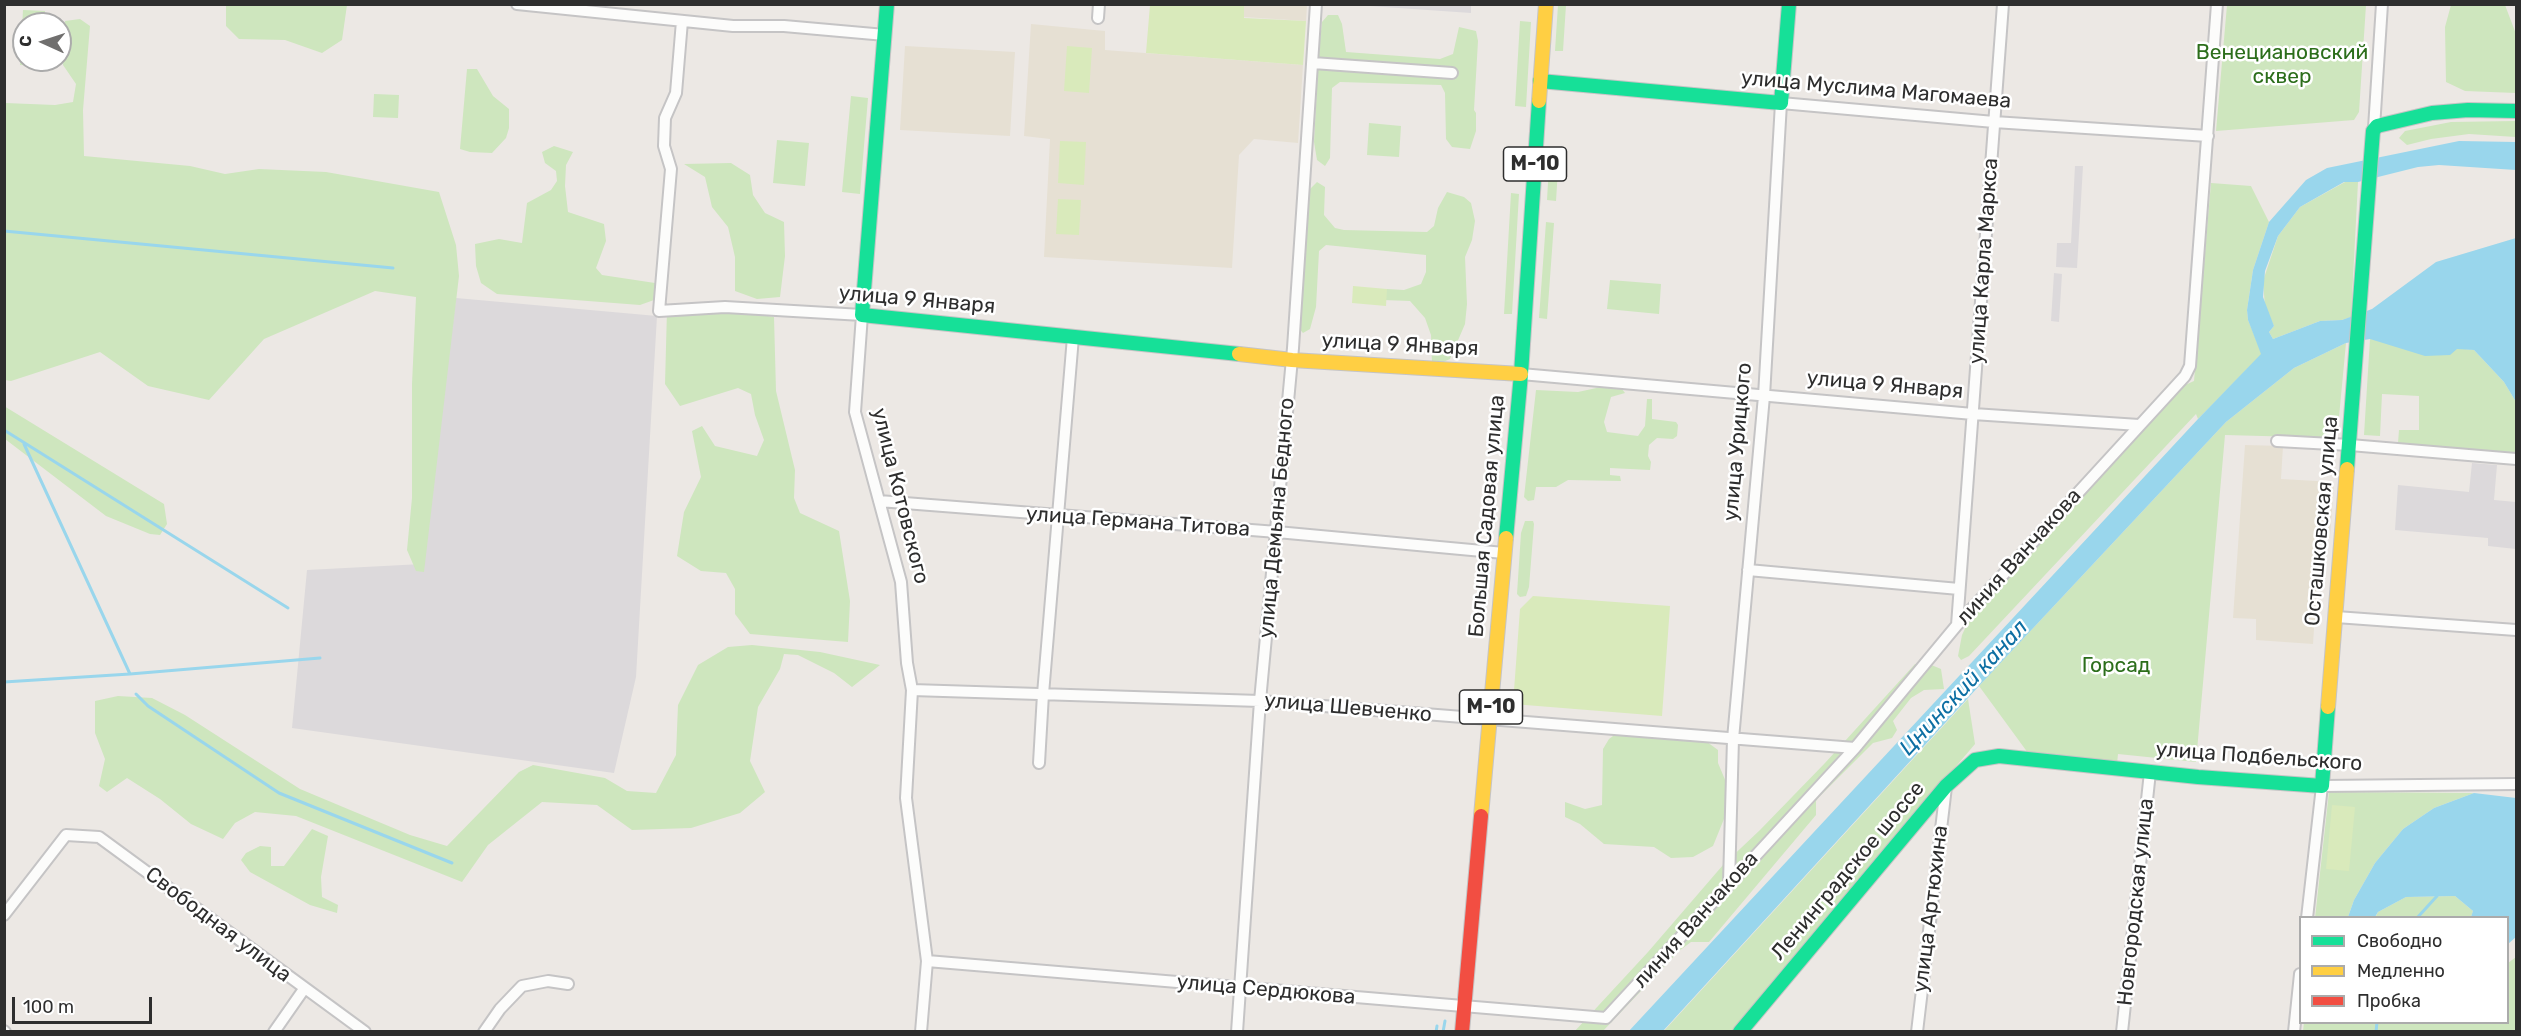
<!DOCTYPE html>
<meta charset="utf-8">
<style>
body{margin:0}
#map{position:relative;width:2521px;height:1036px;overflow:hidden;background:#ece8e4;font-family:Rubik,sans-serif}
canvas{display:block}
.frame{position:absolute;inset:0;border:6px solid #2e2e2e;pointer-events:none}
.legend{position:absolute;left:2299px;top:916px;width:210px;height:108px;box-sizing:border-box;background:#fff;border:2px solid #ababab;margin:0;padding:8px 10px;list-style:none;font-size:18px;color:#2e2e2e}
.legend li{display:flex;align-items:center;gap:12px;height:30px}
.legend b{width:30px;border:2px solid #ababab}
.north{position:absolute;left:12px;top:12px;width:60px;height:60px;box-sizing:border-box;background:#fff;border:2px solid #ababab;border-radius:50%;rotate:273deg;font-size:16px;font-weight:700;line-height:24px;text-align:center;color:#2e2e2e}
.north::after{content:'';display:block;margin:auto;width:21px;height:27px;background:#706f6e;clip-path:polygon(50% 0,100% 100%,50% 72%,0 100%)}
.scale{position:absolute;left:12px;top:997px;width:140px;height:27px;box-sizing:border-box;border:3px solid #2e2e2e;border-top:0;padding-left:8px;font-size:18px;line-height:21px;white-space:nowrap;color:#2e2e2e;-webkit-text-stroke:4px #fff;paint-order:stroke}
</style>
<div id="map">
<canvas width="2521" height="1036"></canvas>
<div class="frame"></div>
<ul class="legend">
<li><b style="height:8px;background:#16e098"></b>Свободно</li>
<li><b style="height:8px;background:#ffcf43"></b>Медленно</li>
<li><b style="height:8px;background:#f24e42"></b>Пробка</li>
</ul>
<div class="north">С</div>
<div class="scale">100 m</div>
</div>
<script>
const ctx = document.querySelector('canvas').getContext('2d');
ctx.lineJoin = 'round';
function fillPath(path, color) { ctx.fillStyle = color; ctx.fill(path, 'evenodd'); }
const toPath = rows => new Path2D(rows.map(r => 'M' + r).join(''));
function stroke(path, color, width, dash) { ctx.strokeStyle = color; ctx.lineWidth = width; ctx.lineCap = dash ? 'butt' : 'round'; ctx.setLineDash(dash || []); ctx.stroke(path); }
function write(font, color, halo, rows, align = 'center') {
  ctx.font = font + ' Rubik,sans-serif'; ctx.lineWidth = 5; ctx.setLineDash([]); ctx.textBaseline = 'middle'; ctx.strokeStyle = halo; ctx.fillStyle = color; for (const [text, x, y, turn = 0] of rows) {
    ctx.save(); ctx.translate(x, y); ctx.rotate((+turn || 0) * Math.PI / 180); ctx.textAlign = isNaN(turn) ? turn : align; if (halo) ctx.strokeText(text, 0, 0); ctx.fillText(text, 0, 0); ctx.restore();
  }
}
fillPath(toPath([
 [1355,5,1471,5,1471,13],
 [2075,166,2083,166,2077,268,2056,267,2057,243,2071,243],
 [2054,273,2062,274,2059,322,2051,321],
 [456,298,657,316,636,677,614,773,292,728,307,570,422,564],
 [2472,463,2497,465,2494,500,2516,502,2516,549,2488,546,2488,538,2395,530,2398,485,2469,492]
]), '#dcd9db');
fillPath(toPath([
 [1244,5,1307,5,1306,21,1244,17],
 [1031,24,1105,31,1105,50,1303,65,1298,143,1254,139,1239,155,1232,268,1044,257,1050,139,1024,136],
 [905,46,1015,52,1010,136,900,130],
 [2245,445,2283,446,2281,479,2334,482,2330,538,2320,538,2313,644,2256,640,2256,619,2233,618]
]), '#e6e0d3');
fillPath(toPath([
 [226,5,347,5,342,40,322,53,285,40,239,39,226,26],
 [1558,5,1566,5,1563,51,1555,51],
 [2227,5,2366,5,2359,112,2354,120,2216,131],
 [2451,5,2505,5,2516,34,2516,93,2465,91,2446,82,2445,27],
 [23,10,45,11,45,24,24,24,24,60,43,60,43,66,20,65],
 [1328,15,1338,15,1342,24,1346,52,1440,59,1453,54,1459,27,1476,31,1478,41,1474,110,1476,113,1476,131,1470,149,1452,147,1446,139,1445,93,1441,85,1340,82,1332,88,1330,158,1325,166,1317,160,1314,142,1319,49,1322,22],
 [80,19,90,26,83,110,84,156,190,166,225,174,259,169,326,172,439,192,456,245,459,276,424,572,416,571,407,550,412,498,412,384,416,297,375,291,264,339,209,400,148,386,100,352,11,381,5,380,5,103,55,105,73,102,76,84,63,65,65,21],
 [1520,21,1531,22,1526,107,1515,106],
 [467,69,477,69,493,96,509,109,509,128,506,138,492,153,470,152,460,149],
 [374,94,399,95,398,118,373,117],
 [851,96,868,98,860,194,842,192],
 [2516,121,2516,137,2469,134,2431,139,2407,145,2399,138,2405,131,2451,122],
 [1369,123,1401,126,1399,157,1367,155],
 [777,140,809,143,805,186,773,183],
 [554,146,573,152,566,165,565,186,568,212,604,224,606,241,596,268,602,275,655,283,658,289,654,300,640,305,497,294,481,283,476,266,475,244,499,239,522,243,527,203,551,190,557,181,556,171,545,163,542,152],
 [1550,149,1559,153,1556,201,1547,200],
 [731,163,750,175,753,195,765,213,784,222,785,256,780,297,757,299,735,291,735,257,728,227,712,207,705,177,684,164],
 [1317,182,1325,187,1324,215,1335,228,1344,230,1427,232,1434,226,1438,208,1447,192,1464,197,1471,203,1475,221,1472,240,1465,257,1467,304,1465,324,1450,359,1441,363,1432,362,1431,335,1425,318,1410,301,1383,300,1375,296,1387,289,1404,290,1421,284,1426,272,1426,255,1326,245,1319,251,1316,307,1310,329,1303,333,1297,326,1310,189],
 [2345,182,2358,182,2351,317,2342,320,2320,321,2273,339,2269,332,2274,326,2265,307,2263,281,2278,236,2300,207],
 [2211,183,2251,186,2269,222,2253,270,2247,310,2248,320,2262,354,2198,419,2196,414,1969,656,1961,660,1958,656,1962,635,1970,618,2185,385,2194,381],
 [1511,193,1519,194,1512,314,1504,314],
 [1546,222,1554,223,1547,319,1539,318],
 [1610,280,1661,284,1659,314,1607,309],
 [667,310,749,313,774,317,776,391,795,470,794,498,800,513,839,531,850,601,848,642,750,634,735,614,735,589,726,573,701,571,677,556,684,512,701,477,692,431,702,426,715,446,757,456,764,440,755,415,751,394,738,388,680,406,665,384],
 [2370,339,2474,350,2504,382,2516,402,2516,453,2398,443,2399,430,2419,430,2419,396,2382,394,2380,436,2364,435],
 [2346,343,2337,438,2225,435,2196,762,2118,754,2117,764,2028,753,1979,686,2226,422,2294,368],
 [1601,387,1622,389,1625,393,1611,397,1604,422,1607,432,1638,436,1645,426,1647,399,1652,399,1652,419,1676,422,1678,425,1677,436,1673,439,1657,438,1649,445,1648,456,1651,462,1650,470,1610,468,1610,475,1620,476,1621,481,1568,480,1556,487,1536,487,1534,500,1528,501,1524,497,1536,390,1578,392],
 [4,406,164,504,167,524,160,535,150,534,106,516,5,439],
 [1525,521,1533,521,1534,524,1529,587,1526,596,1520,597,1517,594,1521,533],
 [752,645,820,652,880,665,852,687,834,673,798,655,784,654,780,669,758,707,750,761,765,792,740,813,691,828,632,830,597,805,542,802,488,845,462,882,296,816,255,812,235,823,223,839,191,824,160,799,127,778,107,792,99,786,105,759,95,733,95,701,118,696,152,698,185,715,300,789,410,835,447,846,519,772,533,765,605,778,627,791,656,793,676,755,678,705,698,665,728,647],
 [1915,664,1929,664,1941,669,1944,689,1924,690,1911,698,1893,721,1897,730,1892,738,1873,743,1819,797,1816,801,1816,815,1709,942,1691,942,1679,951,1603,1031,1574,1032,1648,952,1723,865,1760,830,1825,763],
 [1968,699,1975,744,1732,1031,1663,1032],
 [1617,733,1703,739,1718,750,1718,763,1726,782,1726,814,1713,846,1693,857,1671,858,1654,847,1604,844,1580,824,1565,817,1565,802,1585,809,1602,805,1603,749,1609,739],
 [2329,792,2474,793,2434,808,2403,829,2375,863,2354,900,2348,917,2315,918],
 [312,829,328,836,321,877,322,897,338,905,337,913,310,905,250,872,241,860,246,853,260,846,271,847,271,866,284,866],
 [2455,896,2473,911,2471,917,2375,918,2378,912,2406,897],
 [2516,957,2516,1031,2303,1031,2304,1022,2508,1022,2508,963]
]), '#cee6be');
fillPath(toPath([
 [1150,5,1244,5,1244,18,1306,21,1303,65,1146,53],
 [1067,46,1092,48,1089,93,1064,91],
 [1060,141,1086,142,1084,185,1058,183],
 [1058,199,1081,200,1079,235,1056,234],
 [1353,286,1387,289,1386,306,1352,303],
 [1533,596,1670,606,1662,716,1513,704,1520,609],
 [2332,805,2355,807,2349,871,2326,869]
]), '#d9eabb');
fillPath(toPath([
 [2459,141,2516,142,2516,170,2439,165,2418,167,2358,182,2344,182,2300,207,2278,236,2265,271,2263,297,2274,326,2269,332,2273,339,2320,321,2342,320,2372,309,2436,262,2516,238,2516,402,2504,382,2474,350,2457,349,2450,355,2425,356,2370,339,2346,343,2294,368,2226,422,1979,686,1663,1031,1628,1032,2198,419,2261,354,2248,320,2247,310,2253,270,2269,222,2306,180,2327,168],
 [2474,793,2516,798,2516,937,2508,944,2508,918,2471,917,2473,911,2455,896,2406,897,2378,912,2375,917,2348,917,2354,900,2375,863,2403,829,2434,808]
]), '#99d6ec');
stroke(toPath([
 [4,231,393,268],
 [4,430,288,608],
 [24,444,130,674],
 [4,682,130,674,320,658],
 [136,694,148,706,279,793,452,863],
 [2417,918,2437,896],
 [1436,1032,1437,1026],
 [1443,1032,1445,1021],
 [2376,1032,2377,1022]
]), '#99d6ec', 3);
const street = toPath([
 [517,4,733,26,784,26,885,35],
 [1098,18,1099,4],
 [682,21,676,93,665,118,664,146,671,169,659,311,725,307,862,315,855,412,901,582,907,663,912,690,906,798,927,961,921,1032],
 [1313,63,1452,73],
 [2374,128,2382,4],
 [1521,374,1973,414,2139,425],
 [2277,441,2350,445,2516,459],
 [879,501,1277,532,1504,553],
 [1748,570,1959,589],
 [2336,617,2516,630],
 [1957,625,2003,4],
 [912,690,1260,701,1855,748],
 [1039,763,1043,694,1073,337],
 [1729,883,1733,739,1764,396,1781,103,1994,122,2208,136],
 [4,915,66,835,99,837,365,1032],
 [2307,918,2322,786,2516,784],
 [927,961,1606,1018,1855,748,1957,625,2185,376,2190,366,2217,4],
 [4,1031,5,1032],
 [274,1032,304,989],
 [484,1032,500,1009,522,986,548,981,568,984],
 [1237,1032,1260,701,1293,348,1316,4],
 [1917,1032,1946,787],
 [2122,1032,2150,772],
 [2294,1032,2300,974]
]);
const fast = toPath([
 [887,4,862,315,1239,354],
 [1540,81,1781,103,1789,4],
 [2347,469,2373,131,2377,126,2432,113,2468,110,2516,111],
 [1506,538,1521,374,1539,101],
 [1740,1032,1946,786,1975,760,1999,756,2198,777,2322,786,2328,707]
]);
const slow = toPath([
 [1539,101,1546,4],
 [1239,354,1292,360,1521,374],
 [2328,707,2347,469],
 [1481,816,1506,538]
]);
const jam = toPath([
 [1462,1032,1481,816]
]);
stroke(street, '#c5c4c5', 14);
stroke(fast, '#c5c4c5', 16);
stroke(slow, '#c5c4c5', 16);
stroke(jam, '#c5c4c5', 16);
stroke(street, '#fcfcfb', 10);
stroke(fast, '#16e098', 14);
stroke(slow, '#ffcf43', 14);
stroke(jam, '#f24e42', 14);
for (const [x, y, w] of [
 [1535,164,63],
 [1491,707,63]
]) { const box = new Path2D(); box.roundRect(x - w / 2, y - 17, w, 34, 4.5); ctx.fillStyle = '#fff'; ctx.fill(box); stroke(box, '#2e2e2e', 1.5); }
write('bold 20px', '#2e2e2e', null, [
 ["М-10",1535,164],
 ["М-10",1491,707]
]);
write('21px', '#2c6e1b', '#fff', [
 ["Венециановский",2282,53],
 ["сквер",2282,77],
 ["Горсад",2116,666]
]);
write('21px', '#2e2e2e', '#fff', [
 ["улица Муслима Магомаева",1876,90,5],
 ["улица Карла Маркса",1984,261,-86],
 ["улица 9 Января",917,300,5],
 ["улица 9 Января",1400,345,3],
 ["улица 9 Января",1885,385,5],
 ["улица Урицкого",1738,442,-85],
 ["улица Котовского",900,496,76],
 ["Большая Садовая улица",1487,516,-85],
 ["улица Демьяна Бедного",1277,518,-85],
 ["Осташковская улица",2322,521,-85],
 ["улица Германа Титова",1138,522,4],
 ["линия Ванчакова",2019,557,-48],
 ["улица Шевченко",1348,708,5],
 ["улица Подбельского",2259,757,4],
 ["Ленинградское шоссе",1848,871,-50],
 ["Новгородская улица",2136,902,-84],
 ["улица Артюхина",1931,909,-83],
 ["линия Ванчакова",1696,920,-48],
 ["Свободная улица",218,925,37],
 ["улица Сердюкова",1266,990,5]
]);
write('italic 22px', '#0d6fa3', '#fff', [
 ["Цнинский канал",1964,688,-47]
]);
</script>
